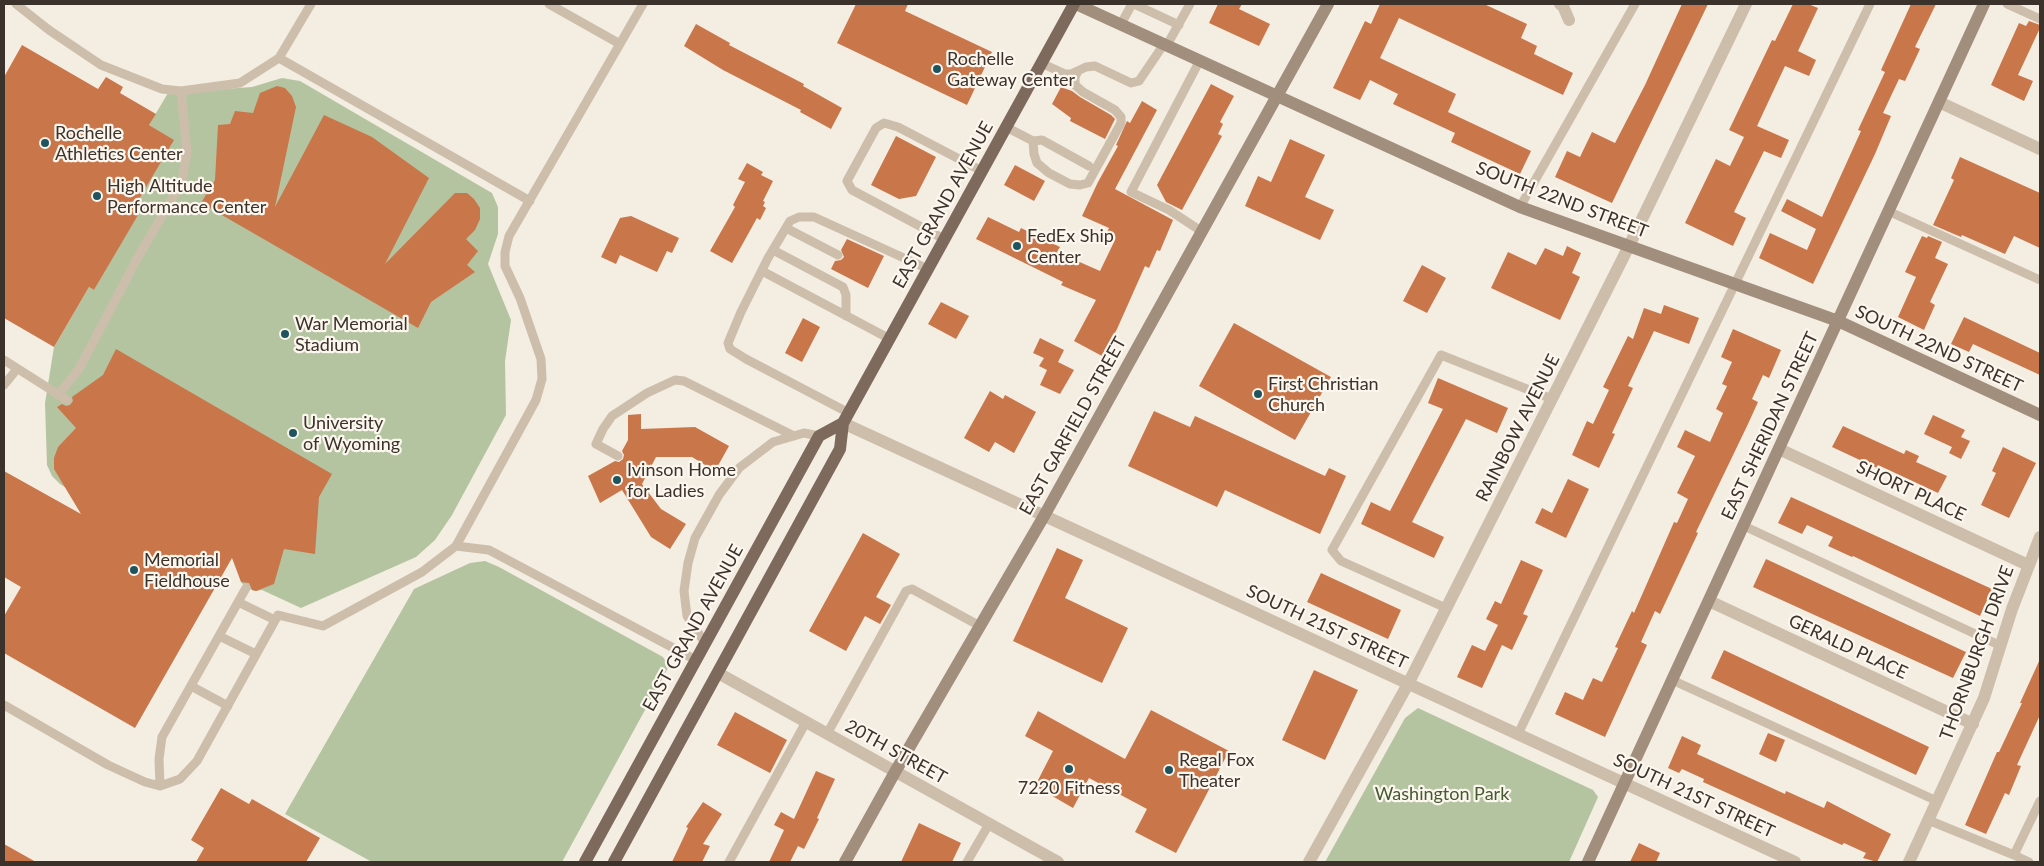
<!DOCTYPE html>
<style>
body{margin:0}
#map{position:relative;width:2044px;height:866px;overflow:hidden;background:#f4ede1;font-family:Lato,sans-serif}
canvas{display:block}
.frame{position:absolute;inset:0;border:5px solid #3b322b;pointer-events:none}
</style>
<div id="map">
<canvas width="2044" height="866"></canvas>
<div class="frame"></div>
</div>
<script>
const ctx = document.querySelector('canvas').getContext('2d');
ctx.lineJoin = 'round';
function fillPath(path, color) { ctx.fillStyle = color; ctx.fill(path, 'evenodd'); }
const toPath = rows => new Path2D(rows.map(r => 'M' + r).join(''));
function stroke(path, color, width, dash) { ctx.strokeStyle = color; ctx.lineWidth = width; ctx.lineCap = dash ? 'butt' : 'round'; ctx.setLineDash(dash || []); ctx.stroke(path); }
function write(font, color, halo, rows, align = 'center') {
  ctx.font = font + ' Lato,sans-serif'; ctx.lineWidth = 4.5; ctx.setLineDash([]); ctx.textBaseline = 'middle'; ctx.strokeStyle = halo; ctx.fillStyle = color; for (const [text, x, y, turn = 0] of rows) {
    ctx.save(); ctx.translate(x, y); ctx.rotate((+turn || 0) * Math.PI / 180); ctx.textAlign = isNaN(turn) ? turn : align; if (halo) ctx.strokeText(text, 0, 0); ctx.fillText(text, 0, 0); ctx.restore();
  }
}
fillPath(toPath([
 [282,78,300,81,492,193,498,207,498,234,488,264,511,320,505,361,506,415,452,515,435,540,416,557,301,608,262,590,256,591,246,588,241,582,243,538,74,493,60,484,52,476,47,465,45,403,54,347,89,287,94,290,137,215,132,211,173,140,149,125,168,93,252,87],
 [485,561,499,567,663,657,669,666,562,862,372,862,285,814,414,589,470,563],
 [1418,708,1593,790,1598,797,1569,862,1325,862,1405,718]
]), '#b4c4a0');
fillPath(toPath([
 [856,4,908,4,905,11,992,52,967,105,837,43],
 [1218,4,1242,4,1239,9,1270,24,1259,46,1209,23],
 [1380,4,1484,4,1527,24,1521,38,1537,46,1534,54,1573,73,1563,95,1399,18,1380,58,1456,94,1448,112,1531,151,1520,174,1451,142,1455,133,1393,104,1398,94,1370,80,1360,100,1333,88,1365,21,1371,24],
 [1682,4,1708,4,1612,203,1555,177,1567,151,1580,157,1592,132,1615,143,1645,85],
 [1793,4,1808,4,1818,8,1798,51,1816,60,1809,76,1785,66,1757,126,1789,140,1781,158,1764,151,1734,212,1746,218,1733,246,1685,223,1716,159,1730,166,1744,137,1729,130,1772,40,1775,41],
 [1911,4,1936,4,1915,47,1920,49,1905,81,1899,79,1883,113,1891,116,1875,154,1813,284,1759,258,1770,233,1807,250,1816,229,1781,211,1787,199,1822,217,1861,131,1858,130,1885,72,1881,70],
 [2029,21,2040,25,2040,28,2018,75,2033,81,2024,101,1991,85,2019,23,2026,26],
 [696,24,730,43,729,45,804,84,803,86,842,108,831,129,800,112,801,110,723,70,684,46],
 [22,45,98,89,106,77,123,87,120,93,156,114,149,125,174,140,132,211,138,215,94,290,89,287,54,347,4,318,4,77],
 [1211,84,1234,96,1220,122,1223,124,1218,134,1222,136,1182,210,1166,202,1157,185],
 [277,86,285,88,292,96,296,107,275,207,324,115,372,137,429,178,385,264,455,193,467,193,474,199,480,208,480,219,475,230,466,239,478,251,467,265,475,272,431,302,418,328,201,203,215,180,218,125,230,124,235,111,253,113,260,93],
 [1061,87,1072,91,1080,97,1111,115,1115,119,1105,139,1070,121,1071,118,1052,104],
 [1142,101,1157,110,1115,189,1173,220,1160,251,1157,250,1149,268,1145,266,1117,329,1102,356,1074,341,1096,300,1061,285,1063,282,976,239,988,217,1019,232,1021,228,1060,247,1057,252,1100,271,1114,242,1104,238,1109,228,1082,216,1098,182,1118,146,1116,145,1127,121,1130,123],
 [896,136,936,157,916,196,899,199,871,185],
 [1290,139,1325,155,1305,197,1334,210,1320,240,1245,206,1258,176,1271,182],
 [1960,157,2040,193,2040,248,2014,236,2005,254,1962,235,1961,237,1933,225,1954,180,1951,178],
 [747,163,763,172,761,175,773,181,763,201,765,202,763,206,766,208,760,220,757,218,732,263,710,251,735,207,733,205,745,182,738,179],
 [1015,165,1045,181,1034,201,1004,185],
 [631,216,679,238,672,253,667,251,657,272,620,255,616,264,601,257,620,218],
 [1922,236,1927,238,1928,236,1942,242,1935,258,1948,264,1930,302,1935,305,1924,330,1898,317,1916,277,1905,272],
 [847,239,884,256,868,288,831,269,835,261,841,260,844,257,841,250],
 [1567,246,1581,253,1572,273,1580,277,1560,320,1491,288,1508,252,1536,265,1545,248,1563,256],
 [1422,265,1446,278,1427,313,1403,301],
 [941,302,969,316,956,339,928,324],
 [1664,305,1699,318,1689,344,1654,331,1628,386,1633,388,1612,433,1615,434,1599,468,1572,455,1587,421,1593,424,1609,390,1603,387,1628,336,1633,339,1644,308,1661,314],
 [1964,317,2040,353,2040,375,1973,344,1969,352,1951,344],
 [803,318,820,327,802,362,785,353],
 [1234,323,1331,377,1295,440,1199,386],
 [1733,329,1781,350,1769,378,1763,375,1752,399,1758,402,1748,424,1696,532,1698,533,1660,614,1655,611,1641,642,1647,645,1605,737,1555,714,1565,692,1583,700,1593,678,1602,682,1618,648,1615,647,1632,611,1634,613,1674,522,1677,523,1688,499,1677,493,1695,456,1677,447,1685,430,1710,442,1723,413,1716,409,1727,386,1722,384,1732,362,1721,357],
 [1040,338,1064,350,1058,362,1074,370,1060,394,1040,385,1047,370,1039,366,1044,358,1033,353],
 [116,349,332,474,319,497,315,554,284,549,274,584,256,591,252,590,249,583,241,582,232,558,135,728,4,653,4,616,21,587,4,577,4,471,81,514,54,469,54,458,58,447,76,428,57,407,62,404,66,406,70,405,73,401,72,397,103,375],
 [1438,378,1508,408,1497,433,1466,419,1412,522,1444,537,1434,558,1361,524,1371,502,1390,511,1443,409,1428,403],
 [990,391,1003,399,1005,395,1036,412,1014,453,995,442,989,452,964,438],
 [1154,411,1190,427,1195,416,1325,476,1329,468,1346,476,1320,534,1225,490,1217,507,1128,466],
 [641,414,641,429,695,427,729,446,715,471,692,457,656,457,642,484,661,509,686,524,670,549,651,537,622,490,600,503,588,476,615,461,619,462,623,459,624,455,622,451,628,440,628,415],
 [1933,415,1965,430,1961,437,1970,441,1961,459,1949,453,1952,447,1924,434],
 [1843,426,1904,454,1906,450,1919,456,1916,462,1947,476,1938,493,1878,465,1877,468,1832,447],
 [2003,447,2036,463,2009,518,1981,505,1996,473,1992,471],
 [1568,479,1589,489,1566,538,1535,523,1542,508,1552,513],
 [1791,497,1992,589,1980,616,1853,556,1852,557,1828,546,1833,537,1807,525,1802,534,1778,523],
 [863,533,900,554,876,597,891,605,880,624,865,616,846,651,809,631],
 [1057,548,1083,560,1065,598,1128,628,1102,683,1013,641],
 [1766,559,1966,652,1953,678,1753,587],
 [1521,560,1543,570,1523,614,1528,616,1512,650,1502,645,1482,688,1457,677,1472,645,1485,651,1498,625,1486,619,1495,601,1501,604],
 [1321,573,1401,610,1388,639,1307,602],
 [1724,650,1929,747,1916,775,1711,678],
 [2040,659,2040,715,2017,765,2021,766,2009,795,2005,793,1986,834,1965,825,1997,752,1999,752,2022,703,2020,703],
 [1314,670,1358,690,1325,760,1282,740],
 [1151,710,1229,751,1176,853,1135,832,1147,809,1089,778,1073,808,1035,786,1053,751,1025,736,1038,711,1125,759],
 [735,712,787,740,770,773,717,745],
 [1768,733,1785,740,1776,762,1759,754],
 [1682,736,1701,745,1697,754,1750,778,1785,794,1786,791,1824,808,1827,801,1891,834,1877,862,1863,858,1866,853,1844,843,1842,845,1734,796,1703,782,1704,779,1682,769,1679,773,1668,768],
 [816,771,835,779,817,818,819,819,804,849,798,846,790,862,769,862,784,830,774,825,781,812,794,819],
 [221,788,249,804,252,799,320,838,306,862,196,862,204,848,191,840],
 [703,802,722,814,703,844,710,846,702,862,672,862,688,828,686,827],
 [919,823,961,843,952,862,901,862],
 [1639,843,1660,853,1656,862,1630,862],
 [4,844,36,862,4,862]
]), '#c9764a');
stroke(toPath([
 [16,4,49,30,101,65,162,89,181,91,240,83,279,58],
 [311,4,279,58,530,201],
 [549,4,620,44],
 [1134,4,1179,25],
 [2007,4,2040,19],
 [1121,24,1132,4],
 [1167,45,1190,4],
 [1200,60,1131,192,1169,210,1201,231],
 [1041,63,1065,74,1071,74,1086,67,1095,66,1131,83,1139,81,1164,44],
 [1006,127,1033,141,1042,140,1089,166],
 [1033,141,1034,154,1037,163,1049,173,1070,184,1080,185,1088,183,1121,123,1121,117,1115,110,1083,92,1075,85,1075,77,1078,71],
 [1520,207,1635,4],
 [1888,211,2040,280],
 [786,228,838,255],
 [944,239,852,190,847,181,876,128,884,123,898,127,982,171],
 [773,250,843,287,846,295,846,316],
 [762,271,890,339],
 [4,360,67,400],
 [4,385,17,369],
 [58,395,79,369,138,257,182,182,187,151,181,91],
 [849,413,746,359,730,349,728,343,741,312,768,258,790,221,799,217,814,217,928,269],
 [618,456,596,444,603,429,612,416,647,393,675,380,684,381,794,436],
 [1744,526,2001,646],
 [456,546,489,550,696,660],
 [238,602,275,620],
 [1446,608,1341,561,1332,550,1441,355,1552,399],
 [219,636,256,654],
 [705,643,687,616,684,591,688,563,695,538,719,495,739,468,773,442,804,433,819,436],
 [1672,680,1937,801],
 [191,686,228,706],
 [4,705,108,765,145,782,160,786,180,779,197,761,278,615,323,626,422,572,456,546,536,400,542,379,541,359,520,298,505,266,505,252,509,236,643,4],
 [827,734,906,591,912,589,980,626],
 [1518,734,1870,4],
 [160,786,159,759,162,737,246,588],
 [1928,820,2014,855,2040,801],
 [2014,855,2029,862],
 [729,862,806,722],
 [967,862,989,824]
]), '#cdbeac', 9);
stroke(toPath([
 [1560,4,1563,6,1569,20],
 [1939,102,2040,149],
 [843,423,1795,862],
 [1779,449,2028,565],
 [1709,601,1973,724],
 [718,673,1058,862],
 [1309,862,1408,684,1629,246,1746,4],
 [1909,862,1984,698,2012,609,2040,537]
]), '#cdbeac', 12);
stroke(toPath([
 [1076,4,1520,207,1838,321,2040,415],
 [845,862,895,772,1044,516,1328,4],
 [1588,862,1984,4]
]), '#a18e7d', 12);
stroke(toPath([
 [585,862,819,436,843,423],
 [614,862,840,449,843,423,1074,4]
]), '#7d6a5c', 12);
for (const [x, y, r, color] of [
 [937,69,5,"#1f535e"],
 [45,143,5,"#1f535e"],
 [97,196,5,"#1f535e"],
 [1017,246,5,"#1f535e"],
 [285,334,5,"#1f535e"],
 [1258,394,5,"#1f535e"],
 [293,433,5,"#1f535e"],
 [617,480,5,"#1f535e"],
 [134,570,5,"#1f535e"],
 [1069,769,5,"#1f535e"],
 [1169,770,5,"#1f535e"]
]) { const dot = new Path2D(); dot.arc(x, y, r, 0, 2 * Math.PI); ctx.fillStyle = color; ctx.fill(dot); stroke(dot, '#fbf6ee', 2); }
write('18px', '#3b322b', '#fbf6ee', [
 ["Rochelle",947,59],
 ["Gateway Center",947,80],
 ["Rochelle",55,133],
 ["Athletics Center",55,154],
 ["High Altitude",107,186],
 ["Performance Center",107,207],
 ["FedEx Ship",1027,236],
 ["Center",1027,257],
 ["War Memorial",295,324],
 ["Stadium",295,345],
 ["First Christian",1268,384],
 ["Church",1268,405],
 ["University",303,423],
 ["of Wyoming",303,444],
 ["Ivinson Home",627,470],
 ["for Ladies",627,491],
 ["Memorial",144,560],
 ["Fieldhouse",144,581],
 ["Regal Fox",1179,760],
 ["Theater",1179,781],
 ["7220 Fitness",1069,788,"center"]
], 'left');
write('18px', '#3b322b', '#fbf6ee', [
 ["SOUTH 22ND STREET",1562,200,21],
 ["EAST GRAND AVENUE",943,205,-61],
 ["SOUTH 22ND STREET",1939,349,25],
 ["EAST GARFIELD STREET",1073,426,-61],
 ["EAST SHERIDAN STREET",1770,426,-65],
 ["RAINBOW AVENUE",1518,428,-63],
 ["SHORT PLACE",1911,491,25],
 ["SOUTH 21ST STREET",1327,627,25],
 ["EAST GRAND AVENUE",693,628,-61],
 ["GERALD PLACE",1848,647,25],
 ["THORNBURGH DRIVE",1977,653,-70],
 ["20TH STREET",896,752,29],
 ["SOUTH 21ST STREET",1694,796,25]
]);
write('18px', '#455a2e', '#fbf6ee', [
 ["Washington Park",1442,794]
]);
</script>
